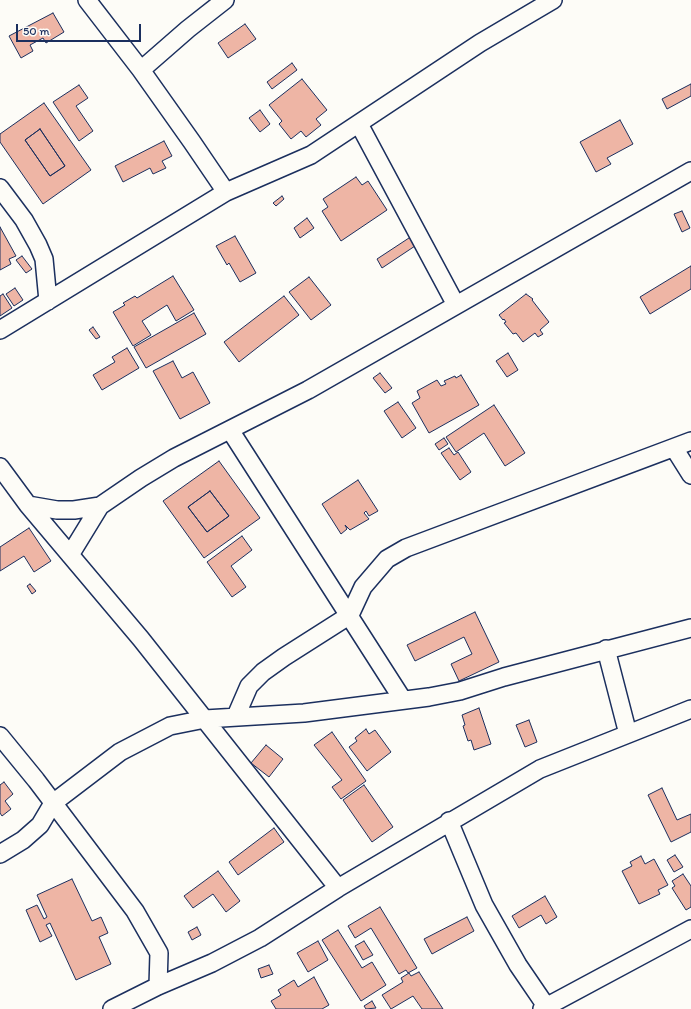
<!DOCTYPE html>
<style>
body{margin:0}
#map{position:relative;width:691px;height:1009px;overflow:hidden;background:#fdfcf7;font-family:Itim,sans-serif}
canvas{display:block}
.scale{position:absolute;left:16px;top:24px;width:125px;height:18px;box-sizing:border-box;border:2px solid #1b2f5e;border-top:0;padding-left:5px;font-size:12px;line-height:14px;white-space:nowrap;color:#1b2f5e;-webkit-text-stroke:3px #fdfcf7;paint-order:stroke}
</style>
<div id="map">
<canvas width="691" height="1009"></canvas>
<div class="scale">50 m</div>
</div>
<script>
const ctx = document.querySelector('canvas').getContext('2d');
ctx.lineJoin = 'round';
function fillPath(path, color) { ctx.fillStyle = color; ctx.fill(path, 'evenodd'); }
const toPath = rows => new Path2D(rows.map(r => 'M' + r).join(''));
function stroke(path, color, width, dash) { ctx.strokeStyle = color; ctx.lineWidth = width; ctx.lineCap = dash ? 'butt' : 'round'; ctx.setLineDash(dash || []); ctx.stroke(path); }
const building = toPath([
 [53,13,64,32,46,43,43,38,30,45,33,51,21,58,9,36,53,13],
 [245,24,256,39,228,58,218,43,245,24],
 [292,63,297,70,272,89,267,82,292,63],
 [302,79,327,110,316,119,321,125,306,137,301,131,291,139,279,124,282,121,269,105,302,79],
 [691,84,691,96,667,109,662,99,691,84],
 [79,85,88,98,76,106,93,131,79,141,53,102,79,85],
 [44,103,91,170,43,204,0,142,0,134,44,103],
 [40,129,65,166,50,176,25,140,40,129],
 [260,110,270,124,260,132,249,118,260,110],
 [620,120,633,144,607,158,611,164,596,172,580,142,620,120],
 [40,129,65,166,50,176,25,140,40,129],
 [164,141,172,156,162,161,166,168,153,174,150,168,123,182,115,166,164,141],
 [356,177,362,185,368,181,387,210,341,241,322,211,328,207,323,199,356,177],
 [282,196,284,199,276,206,273,203,282,196],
 [682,211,690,228,682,232,674,214,682,211],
 [307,218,314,228,300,238,294,228,307,218],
 [0,227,16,256,9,259,11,264,0,270,0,227],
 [235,236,256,273,240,282,229,263,227,265,216,246,235,236],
 [412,236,418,244,382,268,377,259,412,236],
 [22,256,32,269,26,273,16,260,22,256],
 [691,266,691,289,650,314,640,297,691,266],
 [173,276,194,310,176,321,167,305,142,321,151,335,133,346,113,312,125,305,123,303,135,296,137,298,173,276],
 [309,277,331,305,311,320,289,292,309,277],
 [15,288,23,300,14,306,6,294,15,288],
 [3,294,12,308,0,316,0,296,3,294],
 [526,294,533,299,532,300,549,322,540,330,543,334,538,337,535,333,523,342,516,333,513,334,504,323,506,322,504,319,503,320,499,315,526,294],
 [284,296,299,315,239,362,224,342,284,296],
 [194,313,206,334,146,368,134,347,194,313],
 [93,327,100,337,96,339,89,330,93,327],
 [127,348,139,368,102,390,93,375,115,362,112,357,127,348],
 [508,353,518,370,507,377,496,361,508,353],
 [173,361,182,378,193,372,210,403,180,419,153,371,173,361],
 [380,373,392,388,385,393,373,378,380,373],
 [461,375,479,405,429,433,412,403,420,398,417,391,437,380,441,386,446,384,444,381,455,376,456,378,461,375],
 [398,402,416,428,402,438,384,411,398,402],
 [494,405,525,453,505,466,484,433,456,452,446,437,494,405],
 [444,438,448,444,439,450,435,444,444,438],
 [449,448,454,455,458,452,471,472,460,480,441,453,449,448],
 [219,461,260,518,204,558,163,501,219,461],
 [210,491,229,516,207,532,188,507,210,491],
 [358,480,378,511,369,516,366,511,364,513,369,519,350,530,345,525,347,529,341,534,322,504,358,480],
 [210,491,229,516,207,532,188,507,210,491],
 [29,528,51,561,34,572,24,556,0,571,0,547,29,528],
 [242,536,252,550,231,566,246,587,232,597,207,562,242,536],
 [30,584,36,591,32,594,27,586,30,584],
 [475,612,499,662,459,681,451,664,472,654,464,637,415,661,407,645,475,612],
 [479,708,491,744,474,750,471,740,468,741,463,726,465,725,462,715,479,708],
 [529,720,537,742,525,747,516,725,529,720],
 [366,729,369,734,375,730,391,752,367,771,349,747,357,741,355,738,366,729],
 [332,732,366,781,341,799,332,787,342,780,314,745,332,732],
 [266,745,283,759,269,777,251,763,266,745],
 [4,782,13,794,5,801,11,809,2,816,0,813,0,785,4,782],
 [364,785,393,827,372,842,343,800,364,785],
 [662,788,677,820,691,814,691,832,671,842,648,795,662,788],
 [274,828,284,842,238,875,229,862,274,828],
 [675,855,683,867,674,872,667,860,675,855],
 [641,856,645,864,654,859,668,885,658,890,660,894,639,904,622,871,632,866,630,862,641,856],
 [218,871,240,901,226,912,213,894,193,908,184,896,218,871],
 [683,874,691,886,691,907,686,910,672,888,675,886,672,881,683,874],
 [72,879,92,921,101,917,108,933,99,937,111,964,76,980,50,923,46,925,52,936,40,942,26,910,37,905,44,919,47,917,37,895,72,879],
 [545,896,557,917,546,924,541,915,519,928,512,916,545,896],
 [380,907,417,968,408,973,406,970,399,974,371,928,355,938,348,926,380,907],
 [467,917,474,931,432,954,424,939,467,917],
 [197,927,201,935,192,940,188,932,197,927],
 [338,930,362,968,372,962,386,985,361,1001,322,940,338,930],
 [318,941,328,960,308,972,297,953,318,941],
 [364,941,373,955,363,960,355,946,364,941],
 [269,965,273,974,261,978,258,969,269,965],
 [419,972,443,1009,422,1009,413,996,391,1009,382,995,403,982,401,978,409,973,411,976,419,972],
 [314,977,329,1005,322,1009,276,1009,271,1001,281,995,278,990,294,980,298,987,314,977],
 [372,1001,376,1008,366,1009,364,1006,372,1001]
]);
fillPath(building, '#eeb5a5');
stroke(building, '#1b2f5e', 1);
const minor = toPath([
 [87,0,141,70,192,142,226,192],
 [141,70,188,29,225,0],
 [359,124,456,305],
 [0,188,24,220,38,245,44,259,48,301],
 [0,330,226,192,311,155,480,43,553,0],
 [230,430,403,700],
 [674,448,691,475],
 [0,467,28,505,141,639,338,888],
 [28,505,57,510,74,510,100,506],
 [70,555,100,506,141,478,174,458,308,390,691,171],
 [606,649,628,734],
 [236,716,249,686,263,672,284,657,350,615,363,587,387,559,406,548,691,441],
 [0,736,36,780,135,911,159,953,158,986],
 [449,821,484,905,518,965,548,1009],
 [0,854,23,840,40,825,53,803,120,752,170,726,205,719,304,713,429,697,460,691,504,677,691,628],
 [112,1009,158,986,212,963,260,938,338,888,540,769,691,709],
 [542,1009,691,929]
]);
stroke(minor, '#1b2f5e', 20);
stroke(minor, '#fdfcf7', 17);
</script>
